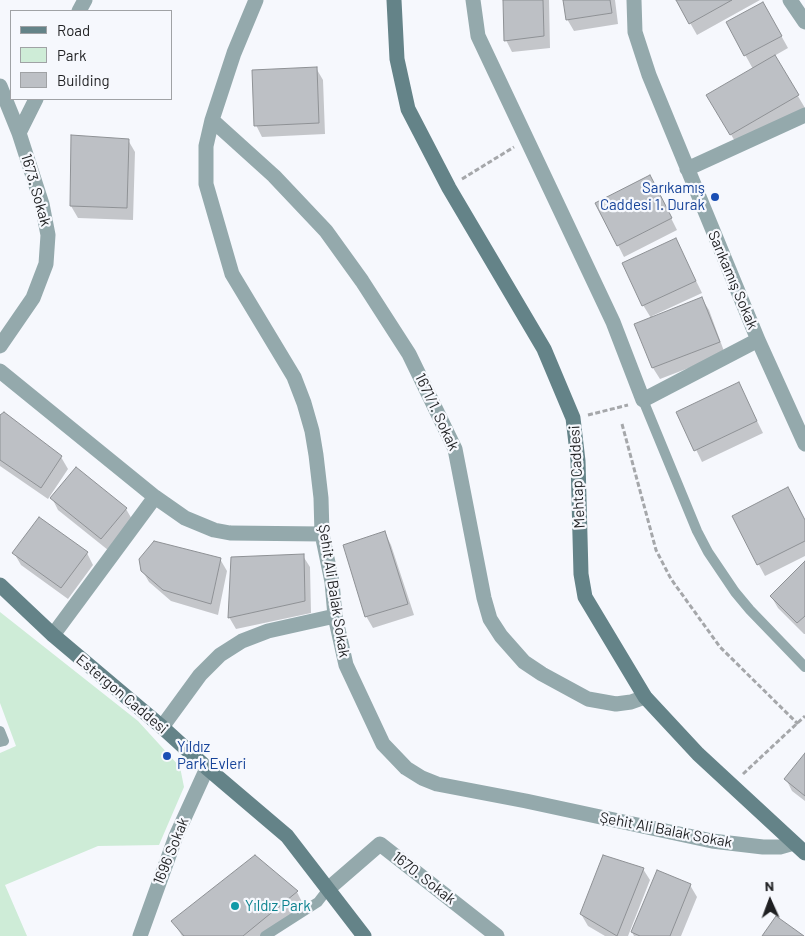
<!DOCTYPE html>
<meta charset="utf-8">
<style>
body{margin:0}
#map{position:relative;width:805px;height:936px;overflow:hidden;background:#f6f8fd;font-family:Barlow,sans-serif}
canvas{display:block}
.legend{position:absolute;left:10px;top:10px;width:162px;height:90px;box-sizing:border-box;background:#f6f8fd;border:1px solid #a0a2a5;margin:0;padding:6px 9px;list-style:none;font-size:15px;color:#1f2022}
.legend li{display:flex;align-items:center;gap:10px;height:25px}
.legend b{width:25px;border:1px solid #a0a2a5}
.north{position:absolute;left:745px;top:876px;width:50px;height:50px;-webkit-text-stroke:4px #f6f8fd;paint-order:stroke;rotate:358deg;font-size:14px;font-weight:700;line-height:20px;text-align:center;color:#1f2022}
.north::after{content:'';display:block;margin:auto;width:18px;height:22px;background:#1f2022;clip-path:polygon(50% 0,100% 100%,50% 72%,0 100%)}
</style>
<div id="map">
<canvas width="805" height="936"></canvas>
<ul class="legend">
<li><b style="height:6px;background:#648388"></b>Road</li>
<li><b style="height:14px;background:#ceecd7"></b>Park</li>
<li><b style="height:14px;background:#bdc0c5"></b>Building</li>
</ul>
<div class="north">N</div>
</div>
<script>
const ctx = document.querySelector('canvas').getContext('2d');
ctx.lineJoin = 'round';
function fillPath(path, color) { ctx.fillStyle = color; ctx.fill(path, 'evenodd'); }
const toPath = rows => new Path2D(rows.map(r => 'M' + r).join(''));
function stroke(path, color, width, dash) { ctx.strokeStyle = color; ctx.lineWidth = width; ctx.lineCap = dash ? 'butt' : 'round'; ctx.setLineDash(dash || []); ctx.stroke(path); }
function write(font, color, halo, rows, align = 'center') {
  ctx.font = font + ' Barlow,sans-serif'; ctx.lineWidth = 4.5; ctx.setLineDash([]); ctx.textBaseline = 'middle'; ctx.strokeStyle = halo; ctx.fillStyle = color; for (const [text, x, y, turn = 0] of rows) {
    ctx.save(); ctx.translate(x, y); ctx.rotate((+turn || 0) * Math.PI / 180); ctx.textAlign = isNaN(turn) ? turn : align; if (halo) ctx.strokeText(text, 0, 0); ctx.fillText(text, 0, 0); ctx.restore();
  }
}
fillPath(toPath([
 [0,612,138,721,180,767,184,787,159,845,98,846,5,885,27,936,0,936,0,753,16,746,0,703]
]), '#ceecd7');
fillPath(toPath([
 [504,0,549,0,550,48,512,52,506,40],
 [564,0,615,0,618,24,574,31,567,19],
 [677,0,760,0,697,35],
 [763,3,788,48,774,56,805,108,740,150,708,95,753,69,727,22],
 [316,68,323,80,325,134,262,137,256,125],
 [128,140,135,152,133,220,78,218,71,206],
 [656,188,677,230,624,257,618,245],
 [676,240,702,293,652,316,653,318,702,299,709,310,725,354,660,379,653,368,636,324,651,318,643,305],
 [739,384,763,433,702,462,678,412],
 [0,417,61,457,68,469,48,499,0,466],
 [52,498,126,509,133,521,108,550,58,510],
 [733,517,805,521,805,556,765,576],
 [385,533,391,545,414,615,373,628,366,616],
 [14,553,87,553,93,565,68,599,21,565],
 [303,556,310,567,311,613,236,629,229,617],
 [220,559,227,571,218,615,171,601,149,582,142,570],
 [805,563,805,634,804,634,778,608,771,596],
 [805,755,805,801,792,791,786,779],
 [255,857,297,892,305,908,271,936,182,936,173,921],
 [643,869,650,880,628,936,605,936,588,926,581,914],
 [690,885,697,897,681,936,634,936,632,932]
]), '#0003');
const building = toPath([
 [503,0,543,0,544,36,504,41,503,0],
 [563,0,610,0,612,13,566,20,563,0],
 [676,0,732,0,689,24,676,0],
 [763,2,782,36,744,56,726,22,763,2],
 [775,55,799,95,730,135,706,95,775,55],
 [317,67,319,123,254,126,252,70,317,67],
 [71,135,129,139,127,208,70,206,71,135],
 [650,175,672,218,617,246,595,203,650,175],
 [676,238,696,281,642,306,622,263,676,238],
 [702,297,720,342,652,368,634,324,702,297],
 [739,382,757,421,694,451,676,412,739,382],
 [4,412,62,456,41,488,0,460,0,415,4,412],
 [76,467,127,508,101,539,50,498,76,467],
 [788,487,805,520,805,541,757,565,732,516,788,487],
 [39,517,88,552,61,588,12,553,39,517],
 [385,531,408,604,365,617,343,545,385,531],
 [154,541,221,558,211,604,163,590,141,571,139,559,154,541],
 [304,554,305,601,228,618,231,557,304,554],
 [805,561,805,616,797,623,770,596,805,561],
 [805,753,805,796,784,779,805,753],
 [255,855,298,891,243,936,184,936,171,921,255,855],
 [603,855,644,868,617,936,580,914,603,855],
 [657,870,691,884,670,936,640,936,631,932,657,870],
 [776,916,804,936,762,936,776,916]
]);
fillPath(building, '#bdc0c5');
stroke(building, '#8e9195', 1);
stroke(toPath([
 [462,179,514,147],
 [588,415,628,405],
 [622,424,656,550,671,579,720,647,798,724],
 [743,774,805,716]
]), '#a5a7aa', 3, [5, 2.5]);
stroke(toPath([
 [643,400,697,531,708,552,735,592,750,610,805,667],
 [0,731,4,741,0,742],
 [265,936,318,902,328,889]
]), '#94a9ac', 10);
stroke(toPath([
 [256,0,234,53,212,120,206,146,206,184,232,274,294,377,304,403,312,431,316,455,321,498,322,534,332,582,335,616,346,665,383,744,406,768,422,778,437,784,526,801,712,841,763,847,780,847,794,843],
 [473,0,478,36,613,322,643,400,758,340],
 [634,0,635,32,649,75,758,340,805,444],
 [790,0,805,22],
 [79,11,85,0],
 [0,86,19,133,42,204,48,235,46,264,33,298,0,346],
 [212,120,274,176,326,231,362,281,409,354,455,449,484,598,490,619,501,636,524,662,542,674,588,699,616,704,631,702,645,697],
 [19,133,36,99],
 [687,169,805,115],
 [0,371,155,497,185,518,214,530,230,533,322,534],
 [53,635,155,497],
 [162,727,200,675,220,655,242,641,268,631,335,616],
 [328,889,380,844,497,936],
 [140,936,176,836,207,768]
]), '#94a9ac', 15);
stroke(toPath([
 [394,0,397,59,408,109,449,188,544,349,573,418,578,461,581,574,585,597,645,697,698,754,805,853],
 [0,585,53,635,162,727,207,768,287,836,364,936]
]), '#648388', 15);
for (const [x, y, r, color] of [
 [715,197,5,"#1a4fb4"],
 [167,756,5,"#1a4fb4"],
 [235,906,5,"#0f9aa8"]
]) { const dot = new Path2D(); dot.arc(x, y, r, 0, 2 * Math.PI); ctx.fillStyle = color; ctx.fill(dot); stroke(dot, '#f6f8fd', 2); }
write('15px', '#164399', '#f6f8fd', [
 ["Sarıkamış",705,188],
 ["Caddesi 1. Durak",705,205],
 ["Yıldız",177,747,"left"],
 ["Park Evleri",177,764,"left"]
], 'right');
write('15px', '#1f2022', '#f6f8fd', [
 ["1673. Sokak",36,190,74],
 ["Sarıkamış Sokak",733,280,67],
 ["1671/1. Sokak",437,412,65],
 ["Mehtap Caddesi",577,477,-93],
 ["Şehit Ali Balak Sokak",334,591,81],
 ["Estergon Caddesi",122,694,40],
 ["Şehit Ali Balak Sokak",666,830,11],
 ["1696 Sokak",171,851,-68],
 ["1670. Sokak",424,878,38]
]);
write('15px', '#0d838f', '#f6f8fd', [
 ["Yıldız Park",245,906]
], 'left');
</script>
